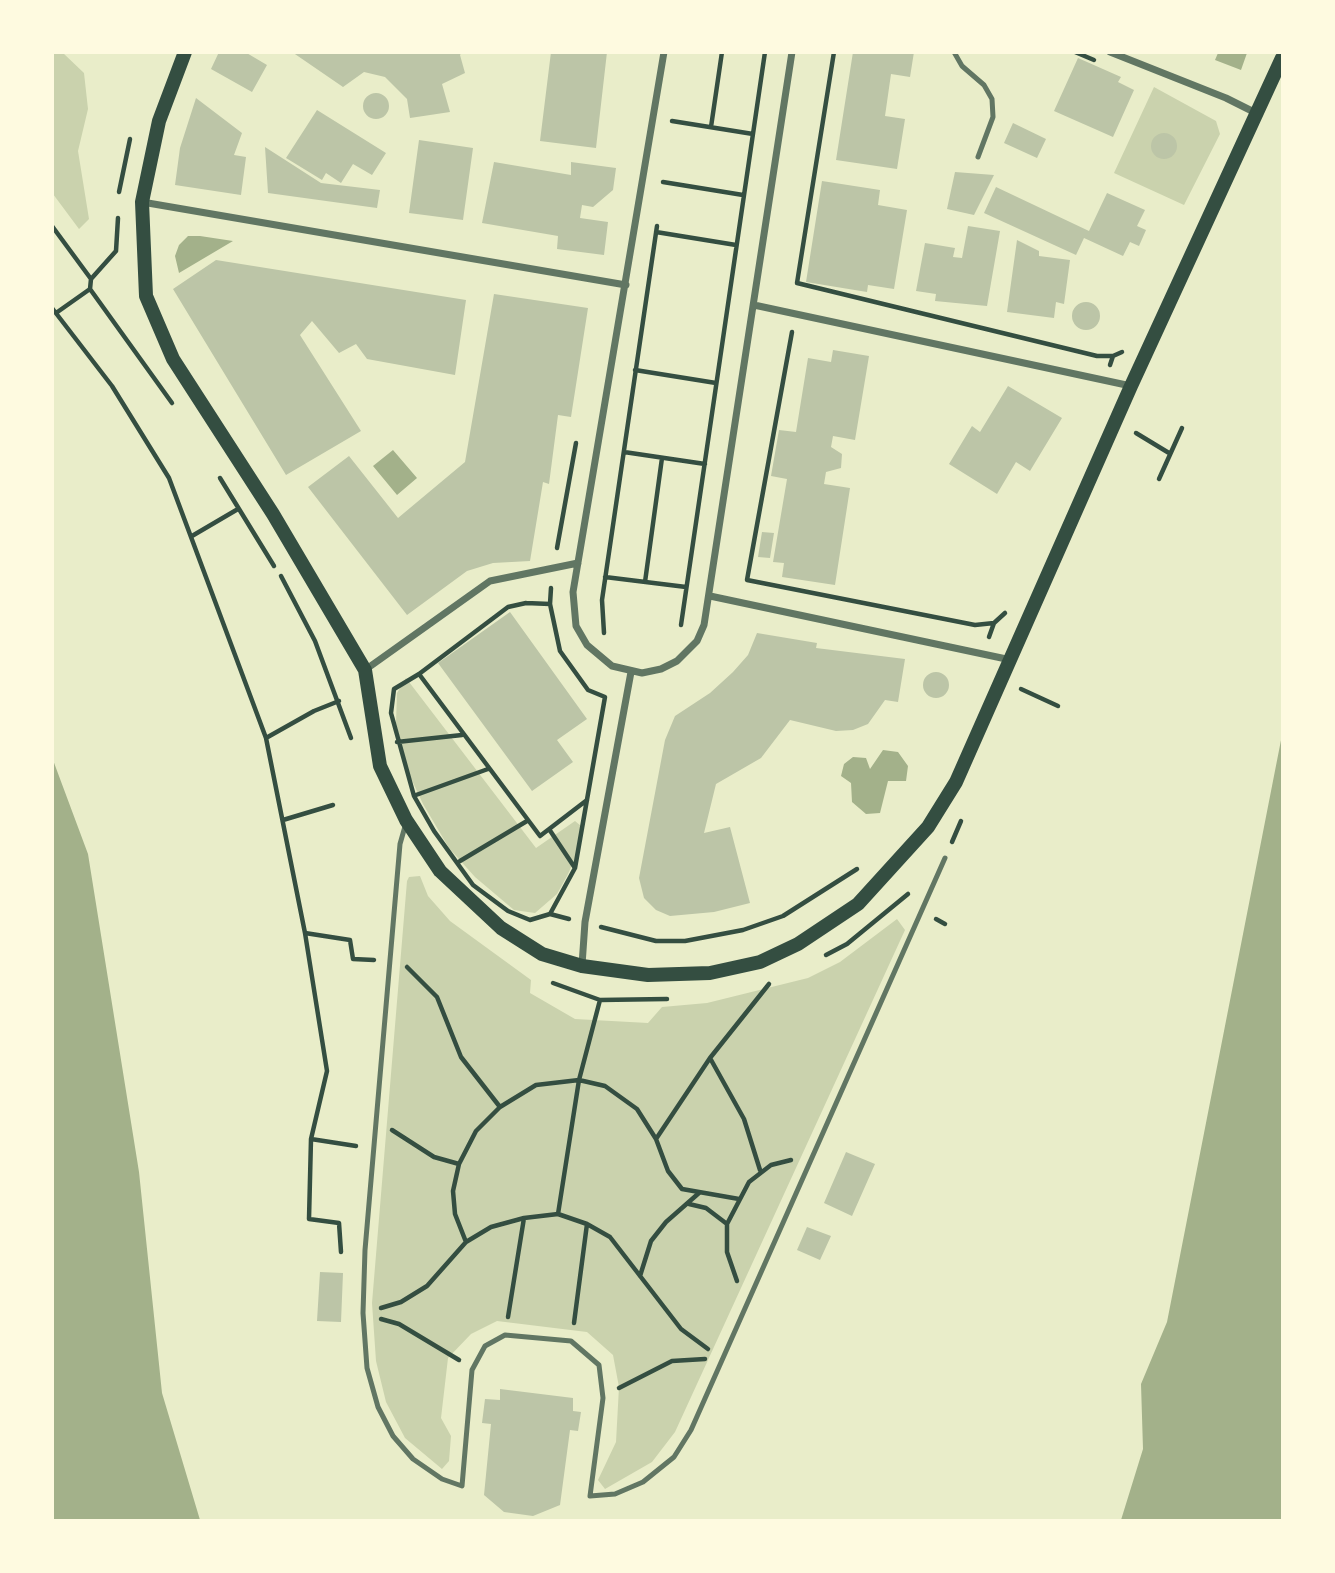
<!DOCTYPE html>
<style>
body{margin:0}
#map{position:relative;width:1335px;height:1573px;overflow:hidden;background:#e9edc9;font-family:"Roboto Condensed",sans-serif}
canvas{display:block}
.frame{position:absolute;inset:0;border:54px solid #fefae0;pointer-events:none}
</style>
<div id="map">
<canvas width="1335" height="1573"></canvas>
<div class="frame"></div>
</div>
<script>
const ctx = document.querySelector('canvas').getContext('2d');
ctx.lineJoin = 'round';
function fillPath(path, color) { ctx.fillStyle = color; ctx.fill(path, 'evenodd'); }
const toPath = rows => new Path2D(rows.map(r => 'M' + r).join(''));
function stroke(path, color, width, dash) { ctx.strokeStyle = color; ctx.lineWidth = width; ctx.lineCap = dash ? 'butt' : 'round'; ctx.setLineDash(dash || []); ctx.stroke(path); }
fillPath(toPath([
 [53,52,63,53,84,73,88,109,78,151,89,219,79,229,53,194],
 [1154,87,1216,121,1220,134,1184,205,1114,173],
 [406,678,536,848,575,821,581,826,575,859,567,876,557,894,535,913,514,910,475,877,449,848,423,804,409,774,396,723,397,693],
 [420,876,428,896,450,921,531,980,530,993,575,1019,648,1023,662,1007,707,1003,808,978,840,962,897,919,905,930,675,1432,652,1462,605,1489,598,1480,616,1442,619,1387,613,1355,587,1332,497,1321,471,1334,448,1358,441,1418,451,1436,449,1461,442,1469,405,1438,386,1402,376,1361,372,1303,407,881,409,877]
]), '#cad2ad');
fillPath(toPath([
 [1218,53,1218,52,1247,53,1241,70,1215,60],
 [188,236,200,236,233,241,179,273,175,256,179,245],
 [393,450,417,478,397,495,373,466],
 [1282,735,1282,1520,1121,1520,1143,1449,1141,1384,1167,1322],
 [883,750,898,752,908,766,906,781,888,781,880,813,866,814,852,802,851,783,841,776,844,764,853,757,866,758,870,769],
 [53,760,88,854,139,1172,162,1393,200,1520,53,1520]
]), '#a3b18a');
fillPath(toPath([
 [219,52,245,52,267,65,252,92,211,69],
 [292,52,462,52,460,55,465,73,442,84,450,112,410,118,407,99,385,77,364,72,343,87],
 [551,52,607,52,596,148,540,141],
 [853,52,914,52,910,77,891,74,885,116,905,119,897,169,836,160],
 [1078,58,1121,77,1118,82,1134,90,1113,137,1054,111],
 '363 106a13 13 0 1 1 26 0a13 13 0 1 1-26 0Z',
 [196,98,242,133,234,155,246,157,241,195,175,185,180,148],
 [317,110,386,153,372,175,353,164,341,183,326,173,322,180,286,158],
 [1013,123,1046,139,1037,158,1004,143],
 '1151 146a13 13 0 1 1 26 0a13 13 0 1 1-26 0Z',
 [419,140,473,148,463,220,409,213],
 [265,147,321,183,380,190,377,208,268,193],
 [494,162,571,175,571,162,616,168,613,190,593,207,582,205,580,218,608,222,604,255,557,249,558,236,482,223],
 [955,172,994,175,974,215,947,209],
 [822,181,880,190,878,205,907,210,894,289,868,285,867,292,806,282],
 [996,187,1089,231,1107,193,1145,210,1137,226,1146,230,1139,246,1130,242,1123,256,1084,238,1076,255,984,213],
 [968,226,1000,231,987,306,935,301,936,294,916,291,925,243,955,248,953,257,962,258],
 [1017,240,1039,251,1039,256,1070,260,1064,304,1056,302,1054,318,1007,312],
 [216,260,466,300,455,375,367,359,356,344,339,353,312,321,300,335,361,431,286,475,173,289],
 [494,294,588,308,571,417,558,415,549,484,543,482,530,561,493,563,467,571,407,615,308,487,349,456,398,518,465,462],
 '1072 316a14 14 0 1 1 28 0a14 14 0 1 1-28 0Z',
 [833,350,869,356,855,440,833,436,831,447,842,454,841,468,826,472,824,484,850,488,835,585,782,577,784,563,773,562,787,479,771,476,779,430,796,432,808,358,831,362],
 [1008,386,1062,418,1030,471,1016,462,997,494,949,464,972,426,980,432],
 [762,532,774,533,770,558,758,557],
 [510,612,587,719,557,740,573,762,532,791,438,663],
 [757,633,817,643,816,648,905,659,898,702,885,700,868,724,853,730,836,731,790,720,761,758,716,784,704,833,730,827,750,903,714,912,670,916,656,910,644,898,639,878,665,740,675,716,710,693,733,672,748,655],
 '923 685a13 13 0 1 1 26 0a13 13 0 1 1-26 0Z',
 [846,1152,875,1164,852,1216,824,1203],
 [807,1227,831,1236,820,1260,797,1250],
 [320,1272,343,1273,341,1322,317,1321],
 [500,1389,573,1398,573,1411,581,1412,578,1431,570,1430,560,1505,533,1516,504,1512,484,1495,491,1424,482,1423,485,1399,500,1400]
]), '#bcc5a7');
stroke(toPath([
 [834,52,797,283,1097,356,1113,356],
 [1075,52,1094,60],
 [672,121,753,134],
 [711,127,722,52],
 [663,182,743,195],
 [119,192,130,139],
 [52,226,91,279,116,251,118,218],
 [656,232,736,245],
 [91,279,90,289,172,403],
 [52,308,112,386,169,478,266,738,305,933,327,1071,311,1139,309,1219,339,1223,341,1252],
 [56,313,90,289],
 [792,332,747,580,975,625,994,623],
 [1110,365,1113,356,1122,352],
 [635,370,716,383],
 [1136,433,1169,453],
 [624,452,705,464],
 [220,478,274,566],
 [1159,479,1182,428],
 [192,536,238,509],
 [557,548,576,443],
 [281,576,315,641,351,738],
 [605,577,686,587],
 [645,582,662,458],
 [526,603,550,604,560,651,588,690,605,697,575,868,550,914,530,920,508,911,473,885,434,831,414,796,391,713,394,689,419,674,508,607,526,603],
 [550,604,551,588],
 [681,625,765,52],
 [604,633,602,600,657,226],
 [989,637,994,623,1005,613],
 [419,674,540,836,587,800],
 [1021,689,1058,706],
 [266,738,314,711,339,701],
 [397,742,462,735],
 [416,795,488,769],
 [283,820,333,805],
 [549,829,575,868],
 [952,842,961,821],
 [460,861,527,821],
 [550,914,569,919],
 [936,919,945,924],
 [601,927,656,941,685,941,743,930,783,916,857,869],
 [305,933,350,940,353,959,374,960],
 [826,955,847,944,908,894],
 [407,967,437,997,461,1057,500,1107],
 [553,983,600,1000,667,999],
 [710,1058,744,1119,760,1170],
 [392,1130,434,1157,459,1164],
 [311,1139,356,1146],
 [656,1139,710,1058,769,984],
 [689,1204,706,1208,727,1224],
 [558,1214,579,1080,600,1000],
 [466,1242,455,1214,453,1191,459,1164,476,1131,500,1107,536,1085,579,1080,605,1086,637,1109,656,1139,668,1171,682,1189,739,1199],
 [640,1276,651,1241,666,1222,699,1193],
 [737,1281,727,1252,727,1224,749,1182,771,1165,791,1160],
 [381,1308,401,1302,427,1286,466,1242,491,1227,524,1218,558,1214,587,1224,610,1237,681,1329,708,1349],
 [508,1317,524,1218],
 [381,1319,399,1324,459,1360],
 [574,1323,587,1224],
 [619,1388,672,1361,705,1359]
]), '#344e41', 4.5);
stroke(toPath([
 [954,52,962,66,984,85,992,99,993,117,978,157],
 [406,823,400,844,365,1250,363,1313,367,1368,378,1407,393,1436,413,1459,442,1479,462,1486,472,1370,485,1346,505,1335,571,1341,599,1365,603,1398,590,1496,615,1494,643,1482,674,1457,691,1430,945,858]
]), '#617663', 5);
stroke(toPath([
 [664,52,573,592,576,626,587,645,612,666,642,673,661,669,677,661,697,641,704,625,792,52],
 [1110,52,1226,98,1256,113],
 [142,202,626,285],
 [754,305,1131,386],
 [710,596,1011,660],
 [365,670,490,581,578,563],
 [582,965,585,922,631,672]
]), '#617663', 7);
stroke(toPath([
 [185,52,159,121,142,202,146,296,173,359,273,514,365,670,380,766,406,820,440,871,501,928,542,954,582,966,648,975,710,973,760,962,798,944,858,904,928,827,956,782,1131,386,1282,58]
]), '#344e41', 14);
</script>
